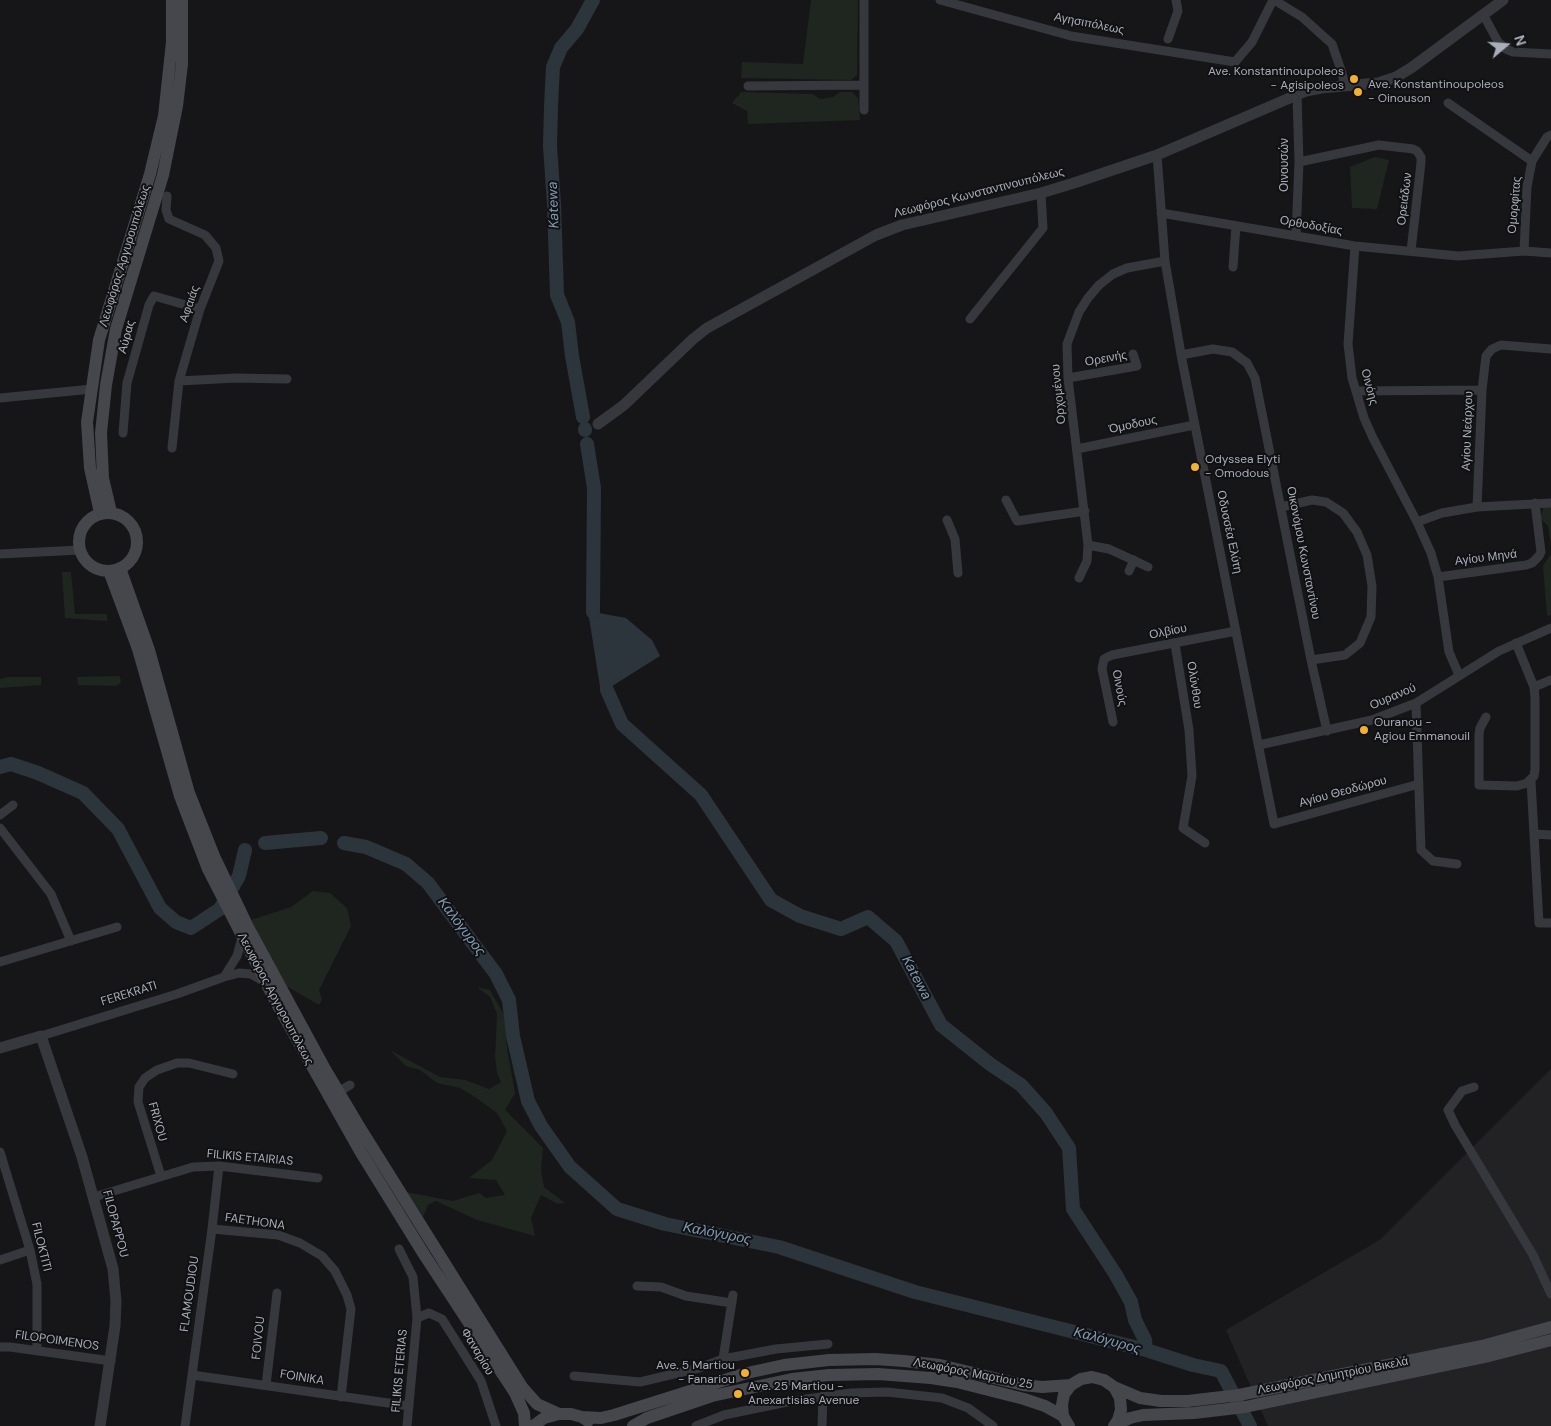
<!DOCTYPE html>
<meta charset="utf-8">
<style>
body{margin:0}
#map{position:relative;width:1551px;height:1426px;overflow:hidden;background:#161618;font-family:"DM Sans",sans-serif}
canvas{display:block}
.north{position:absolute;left:1481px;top:20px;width:50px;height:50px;-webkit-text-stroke:4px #111113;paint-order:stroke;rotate:72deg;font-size:14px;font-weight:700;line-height:20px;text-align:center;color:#a8adb8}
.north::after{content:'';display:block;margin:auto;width:18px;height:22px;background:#a8adb8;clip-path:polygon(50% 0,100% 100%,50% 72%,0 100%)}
</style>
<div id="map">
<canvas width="1551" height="1426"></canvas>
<div class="north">N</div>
</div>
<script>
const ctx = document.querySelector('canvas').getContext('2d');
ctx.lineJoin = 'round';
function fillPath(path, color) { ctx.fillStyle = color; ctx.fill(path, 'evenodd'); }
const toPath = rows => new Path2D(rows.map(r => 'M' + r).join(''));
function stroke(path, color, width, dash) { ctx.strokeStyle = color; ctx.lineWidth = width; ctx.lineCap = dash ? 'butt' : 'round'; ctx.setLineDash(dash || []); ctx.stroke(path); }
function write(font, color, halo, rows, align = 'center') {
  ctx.font = font + ' "DM Sans",sans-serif'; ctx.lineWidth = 4; ctx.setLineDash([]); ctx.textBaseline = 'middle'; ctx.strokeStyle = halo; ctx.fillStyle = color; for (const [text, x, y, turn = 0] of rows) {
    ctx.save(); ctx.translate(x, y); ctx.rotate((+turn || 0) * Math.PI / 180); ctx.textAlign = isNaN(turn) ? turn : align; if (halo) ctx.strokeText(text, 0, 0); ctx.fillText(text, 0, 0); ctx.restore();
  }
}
fillPath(toPath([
 [1551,1069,1551,1426,1268,1426,1226,1330,1381,1239]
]), '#222225');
fillPath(toPath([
 [811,0,858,0,857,75,851,80,741,78,742,62,803,64],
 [741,92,813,94,820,99,833,97,840,92,852,92,858,98,860,120,748,124,747,111,732,103],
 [1375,157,1389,160,1377,209,1352,208,1350,167],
 [1544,506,1551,506,1551,545,1548,526,1540,518],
 [1551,554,1551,615,1547,616,1543,566],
 [62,572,71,572,75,614,107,614,107,621,65,618],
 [120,676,121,683,116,686,78,685,77,677],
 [8,677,41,677,41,685,0,688,0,679],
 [313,891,330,893,347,908,351,926,319,990,322,1000,319,1005,288,987,286,988,269,958,251,920,291,907],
 [477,987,490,990,504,1015,507,1048,515,1093,505,1110,543,1148,541,1171,544,1187,565,1203,558,1204,541,1195,531,1218,535,1236,477,1220,436,1201,428,1205,423,1217,406,1192,453,1201,479,1193,486,1198,505,1195,496,1180,469,1178,492,1160,507,1131,497,1113,475,1097,460,1088,437,1083,420,1070,406,1066,390,1050,440,1077,465,1080,489,1089,501,1082,497,1073,495,1057,497,1014,490,997]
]), '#1e261f');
fillPath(toPath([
 [588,611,626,618,652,640,660,656,601,693]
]), '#2c353c');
stroke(toPath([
 [583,417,572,356,568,322,557,295,554,204,550,146,551,107,553,67,561,48,577,29,593,0],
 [585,429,585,430],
 [587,444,594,488,593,612],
 [607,690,622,724,701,795,771,900,800,916,841,929,868,917,896,941,941,1025,990,1064,1021,1085,1046,1113,1069,1148,1073,1209,1116,1275,1131,1302,1135,1320,1145,1340,1146,1350],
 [0,767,11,764,38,773,83,793,118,829,160,908,176,922,191,928,220,909,239,876,245,850],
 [265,843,321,838],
 [344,843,366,847,406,864,428,883,496,974,509,1000,513,1036,528,1101,541,1126,570,1167,617,1209,665,1224,779,1247,915,1292,1146,1350,1193,1365,1221,1371,1250,1426]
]), '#2c353c', 14);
stroke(toPath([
 [940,0,1071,36,1235,62,1252,42,1273,0],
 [1274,0,1302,17,1332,44,1342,73,1345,86],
 [1483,14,1498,42,1506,49,1513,52,1551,54],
 [1168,39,1178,11,1176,0],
 [748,86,864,85],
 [1448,103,1532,161],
 [864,110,864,0],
 [1157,155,1165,261,1182,360,1274,824,1419,784],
 [1299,162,1379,145,1413,149,1417,151,1421,157,1421,163,1411,251],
 [167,196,166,210,169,219,205,235,216,248,219,261,200,309,179,381,172,448],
 [1161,213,1355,246,1458,256,1524,251,1551,253],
 [1296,236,1299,162,1297,95],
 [1355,246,1348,344,1352,378,1364,418,1373,438,1417,522,1431,553,1438,577,1449,652,1459,675],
 [1524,251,1527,187,1532,161,1547,137,1551,135],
 [1233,267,1236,226],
 [970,319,1043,228,1041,193],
 [1181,355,1213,349,1232,352,1247,363,1255,378,1311,660,1327,731],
 [1068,378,1137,366,1133,354],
 [179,381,236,378,287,379],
 [1356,391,1482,390],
 [0,398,92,389],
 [123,433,127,383,149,305,154,296,200,309],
 [1077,449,1194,425],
 [1006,500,1017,521,1085,511],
 [1281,507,1312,500,1326,502,1343,513,1357,532,1367,555,1372,586,1371,617,1360,643,1345,655,1311,660],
 [1477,507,1482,390,1486,356,1492,349,1501,345,1551,349],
 [947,520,955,539,958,573],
 [1417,522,1442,513,1477,507,1551,503],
 [1088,545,1109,549,1148,567],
 [0,554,80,550],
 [1129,571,1134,560],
 [1438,577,1526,565,1532,563,1539,556,1541,552,1535,503],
 [1079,578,1087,561,1088,545,1068,378,1067,344,1079,312,1088,298,1099,285,1113,274,1127,268,1165,261],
 [1175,644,1189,730,1192,776,1183,828,1205,843],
 [1534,687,1551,680],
 [1416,703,1421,850,1433,861,1457,864],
 [1486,717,1480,728,1479,735,1479,785,1517,786,1527,783,1534,776,1535,769,1535,698,1534,687,1516,643],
 [1113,722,1102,669,1104,659,1112,655,1236,631],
 [1259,745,1372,720,1416,703,1499,651,1551,628],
 [1531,781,1539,923,1551,923],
 [0,815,13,805],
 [0,828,51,894,71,941],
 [1534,834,1551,835],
 [0,962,117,927],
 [224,977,237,956,242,938],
 [41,1036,177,994,224,977,239,973,251,974,265,982],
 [1474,1087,1462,1091,1448,1110,1455,1125,1533,1255,1551,1294],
 [338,1092,350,1085],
 [0,1152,30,1250,37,1284,37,1350],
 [161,1176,138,1102,139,1087,145,1078,157,1070,177,1063,189,1063,233,1074],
 [94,1197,193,1167,219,1166,318,1178],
 [212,1229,278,1235,300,1243,322,1256,335,1271,347,1295,351,1309,341,1397],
 [399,1249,413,1277,417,1318,407,1426],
 [0,1260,30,1250],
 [637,1286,661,1287,686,1296,732,1303],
 [417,1318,429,1313,442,1319,481,1381,496,1426],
 [0,1347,10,1347,111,1361],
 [723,1359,733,1295],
 [192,1375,409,1406],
 [574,1376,640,1382,699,1368,723,1359,776,1349,828,1344],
 [266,1385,277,1293],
 [185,1426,212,1229,219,1166],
 [696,1426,724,1415,792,1401,851,1393,887,1392,942,1398,968,1408,993,1426],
 [822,1426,823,1396]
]), '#37383d', 9);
stroke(toPath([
 [598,424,624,405,693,339,707,328,876,235,902,225,1041,193,1074,183,1157,155,1306,91,1321,88,1378,83,1396,77,1411,68,1503,0],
 [0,1048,41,1036,82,1157,113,1269,116,1301,115,1326,100,1426]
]), '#37383d', 11);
stroke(toPath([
 [111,512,103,478,101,433,106,385,116,329,163,175,177,106,182,64,182,0],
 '79 542a29 29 0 1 1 58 0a29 29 0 1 1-58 0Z',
 [100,513,90,468,87,422,99,340,150,174,164,116,172,42,172,0],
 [120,568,149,650,189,793,214,856,248,927,325,1069,360,1128,522,1387,537,1404,559,1414],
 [109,571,138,649,180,796,208,869,276,1002,360,1151,425,1256,515,1393,524,1413,525,1426],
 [1114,1387,1140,1398,1161,1401,1188,1401,1239,1395,1482,1346,1551,1327],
 [582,1417,601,1418,614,1415,747,1373,784,1365,829,1360,875,1359,904,1361,940,1365,1023,1385,1042,1387,1071,1385],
 [1115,1425,1130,1418,1143,1415,1194,1413,1245,1407,1485,1357,1551,1340],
 [533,1426,544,1418,559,1414,571,1414,582,1417,588,1421],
 [633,1426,647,1418,712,1396,792,1379,829,1375,878,1374,931,1378,957,1382,1024,1399,1045,1406,1063,1416],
 [1069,1426,1063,1416,1062,1405,1064,1394,1071,1385,1081,1379,1092,1377,1104,1380,1114,1387,1120,1398,1121,1410,1118,1420,1114,1426]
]), '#45474d', 12);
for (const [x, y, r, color] of [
 [1354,79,5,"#f2b134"],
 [1358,92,5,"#f2b134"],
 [1195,467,5,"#f2b134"],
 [1364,730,5,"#f2b134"],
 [745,1373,5,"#f2b134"],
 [738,1394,5,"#f2b134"]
]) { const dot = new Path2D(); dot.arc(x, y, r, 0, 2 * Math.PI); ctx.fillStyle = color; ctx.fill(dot); stroke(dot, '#111113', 2); }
write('12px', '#a8adb8', '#111113', [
 ["Αγησιπόλεως",1089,24,11],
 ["Οινουσών",1285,165,-90],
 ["Λεωφόρος Κωνσταντινουπόλεως",979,193,-14],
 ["Ορειάδων",1405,199,-83],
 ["Ομορφίτας",1515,205,-85],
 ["Ορθοδοξίας",1311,226,10],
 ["Λεωφόρος Αργυρουπόλεως",125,256,-73],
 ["Αφαιάς",190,304,-71],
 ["Αύρας",127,337,-75],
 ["Ορεινής",1106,359,-10],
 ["Οινόης",1369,387,75],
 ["Ορχομένου",1059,394,-96],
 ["Όμοδους",1133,425,-12],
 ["Αγίου Νεάρχου",1468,431,-88],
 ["Οδυσσέα Ελύτη",1229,532,78],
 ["Οικονόμου Κωνσταντίνου",1303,553,79],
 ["Αγίου Μηνά",1486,558,-7],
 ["Ολβίου",1168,632,-11],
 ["Ολύνθου",1194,685,81],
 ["Οινούς",1119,688,79],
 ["Ουρανού",1393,697,-23],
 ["Αγίου Θεοδώρου",1343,792,-15],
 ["FEREKRATI",129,994,-17],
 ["Λεωφόρος Αργυρουπόλεως",275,999,62],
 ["FRIXOU",157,1122,74],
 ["FILIKIS ETAIRIAS",250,1158,5],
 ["FAETHONA",255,1222,8],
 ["FILOPAPPOU",115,1224,75],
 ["FILOKTITI",41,1247,76],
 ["FLAMOUDIOU",190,1294,-82],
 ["FOIVOU",259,1338,-84],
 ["FILOPOIMENOS",57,1341,8],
 ["Φαναρίου",477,1352,59],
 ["FILIKIS ETERIAS",400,1371,-85],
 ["Λεωφόρος Μαρτίου 25",973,1374,11],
 ["Λεωφόρος Δημητρίου Βικελά",1333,1376,-11],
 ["FOINIKA",302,1378,9]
]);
write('12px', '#a8adb8', '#111113', [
 ["Ave. Konstantinoupoleos",1344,72,"right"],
 ["- Agisipoleos",1344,86,"right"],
 ["Ave. Konstantinoupoleos",1368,85],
 ["- Oinouson",1368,99],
 ["Odyssea Elyti",1205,460],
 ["- Omodous",1205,474],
 ["Ouranou -",1374,723],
 ["Agiou Emmanouil",1374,737],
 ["Ave. 5 Martiou",735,1366,"right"],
 ["- Fanariou",735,1380,"right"],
 ["Ave. 25 Martiou -",748,1387],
 ["Anexartisias Avenue",748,1401]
], 'left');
write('italic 14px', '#7f9bb3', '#111113', [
 ["Katewa",554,205,-92],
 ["Καλόγυρος",461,927,53],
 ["Katewa",916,978,62],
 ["Καλόγυρος",717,1234,11],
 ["Καλόγυρος",1107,1341,15]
]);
</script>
